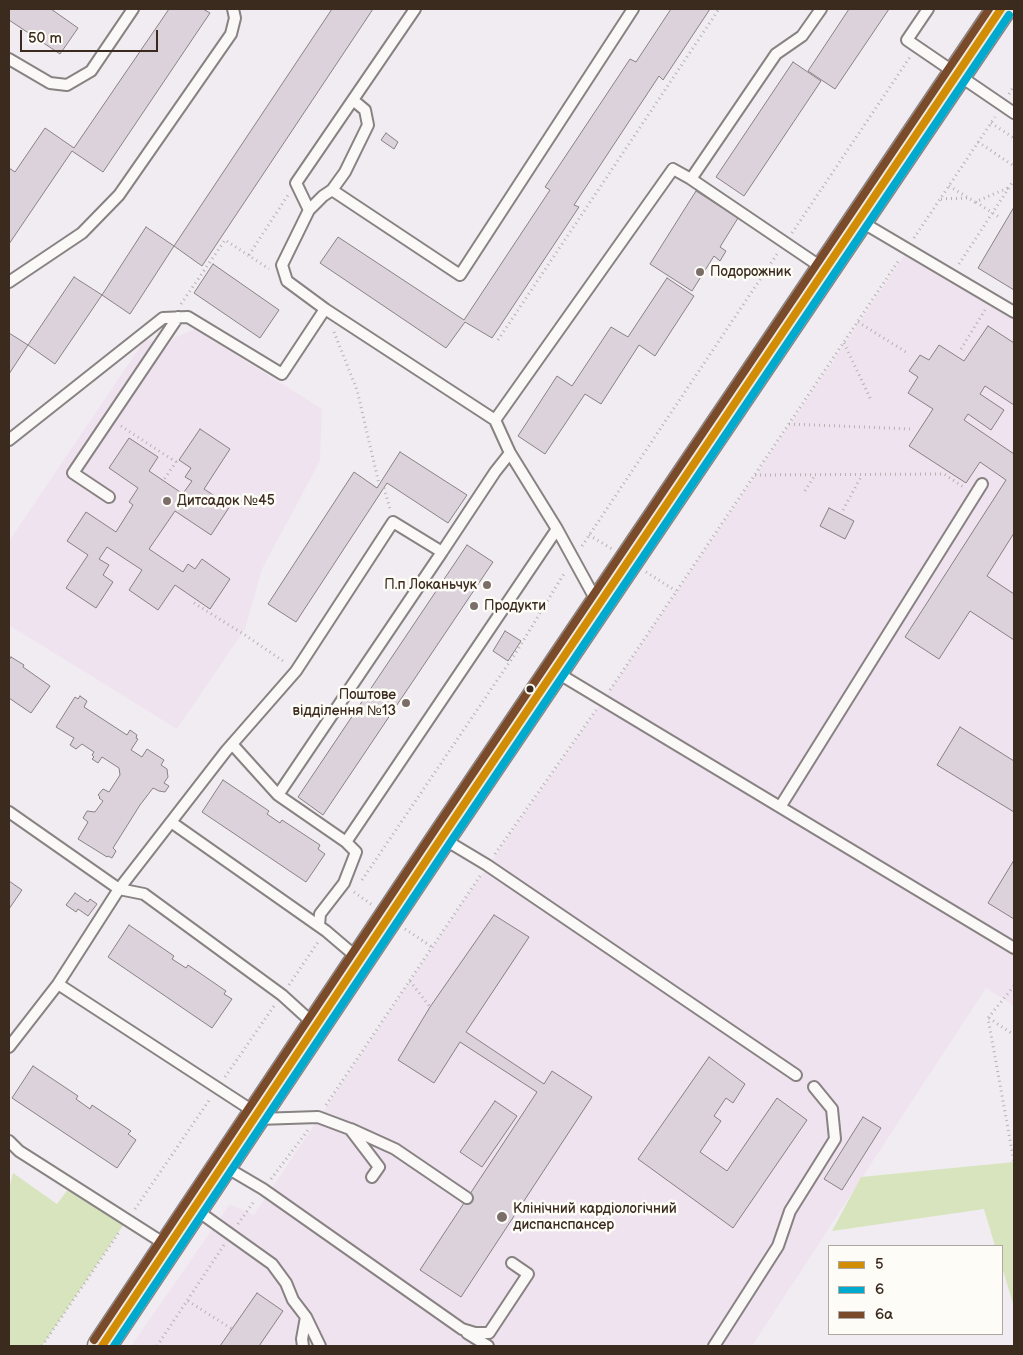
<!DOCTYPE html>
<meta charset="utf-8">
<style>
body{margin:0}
#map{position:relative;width:1023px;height:1355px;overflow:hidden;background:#f1ecf1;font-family:"Balsamiq Sans",sans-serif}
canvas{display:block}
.frame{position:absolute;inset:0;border:10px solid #3b2a1e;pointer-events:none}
.legend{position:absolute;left:828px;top:1245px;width:175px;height:90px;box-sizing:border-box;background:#fdfcf7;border:1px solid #afa8a0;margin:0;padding:6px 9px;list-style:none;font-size:15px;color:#3b2a1e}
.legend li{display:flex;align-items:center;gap:10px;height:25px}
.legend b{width:25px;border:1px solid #afa8a0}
.scale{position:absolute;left:20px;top:30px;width:138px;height:22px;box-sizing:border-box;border:2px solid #3b2a1e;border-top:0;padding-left:6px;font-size:15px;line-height:18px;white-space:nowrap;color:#3b2a1e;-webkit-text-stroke:4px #fdfcf7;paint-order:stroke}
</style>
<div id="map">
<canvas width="1023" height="1355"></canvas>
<div class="frame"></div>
<ul class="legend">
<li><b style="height:6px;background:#d18d06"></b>5</li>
<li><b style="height:6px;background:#00a9ce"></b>6</li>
<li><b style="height:6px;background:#7a4b2a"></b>6а</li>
</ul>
<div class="scale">50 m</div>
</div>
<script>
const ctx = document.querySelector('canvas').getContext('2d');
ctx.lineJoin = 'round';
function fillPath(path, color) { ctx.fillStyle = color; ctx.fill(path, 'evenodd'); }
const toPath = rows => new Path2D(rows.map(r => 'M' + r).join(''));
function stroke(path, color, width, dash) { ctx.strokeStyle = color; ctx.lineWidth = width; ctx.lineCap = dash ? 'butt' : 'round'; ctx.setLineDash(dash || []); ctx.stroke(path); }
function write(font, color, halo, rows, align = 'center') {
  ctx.font = font + ' "Balsamiq Sans",sans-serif'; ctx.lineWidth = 5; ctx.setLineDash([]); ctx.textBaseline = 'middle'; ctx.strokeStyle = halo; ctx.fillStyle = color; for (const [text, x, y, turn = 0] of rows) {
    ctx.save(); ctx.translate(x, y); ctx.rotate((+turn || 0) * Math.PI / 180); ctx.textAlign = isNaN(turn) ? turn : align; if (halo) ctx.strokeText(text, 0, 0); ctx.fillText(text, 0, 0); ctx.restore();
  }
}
fillPath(toPath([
 [906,253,1014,318,1014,1006,986,988,752,1346,131,1346,230,1204,254,1215,465,899,588,723],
 [194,329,322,409,320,461,262,569,245,629,177,729,9,625,9,541,144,341,151,340,166,349,174,338]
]), '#efe3f0');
fillPath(toPath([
 [1014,1162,1014,1307,1002,1267,1002,1246,995,1246,984,1209,832,1231,861,1177],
 [13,1173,57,1204,69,1188,124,1224,42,1346,9,1346,9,1189]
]), '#d8e4be');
const building = toPath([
 [9,9,51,9,78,28,60,54,9,20,9,9],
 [169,9,203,9,210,13,103,172,72,151,9,244,9,168,15,172,45,128,74,148,169,9],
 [332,9,373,9,202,266,174,246,332,9],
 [671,9,710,9,663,80,659,76,574,205,579,207,492,338,465,322,446,348,320,263,338,237,464,320,550,190,545,187,630,59,636,62,671,9],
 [849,9,889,9,835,89,808,71,849,9],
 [793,62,821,81,744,196,716,177,793,62],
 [386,133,398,142,394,149,381,140,386,133],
 [696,191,738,218,720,247,726,251,720,261,714,256,692,291,650,264,696,191],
 [1014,207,1014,290,978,268,1014,207],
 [146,227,174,246,130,314,102,295,146,227],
 [213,264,279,310,260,338,194,293,213,264],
 [74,277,102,295,55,364,28,345,74,277],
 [667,278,694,296,655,356,639,345,601,404,585,394,545,454,518,436,557,376,572,386,611,327,628,337,667,278],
 [988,326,1014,343,1014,405,985,386,980,394,1004,410,991,430,968,414,964,420,1014,454,1014,533,987,576,1014,594,1014,640,970,611,939,659,905,637,1006,480,980,462,966,483,909,446,933,409,908,393,918,377,909,371,920,355,929,360,939,345,964,361,988,326],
 [9,333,28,345,9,374,9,333],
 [200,429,230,449,204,489,230,506,211,535,175,511,149,549,183,572,188,564,195,569,202,559,230,579,210,609,175,585,158,610,129,590,142,570,107,547,99,559,109,565,103,575,113,582,96,608,66,588,88,555,67,541,86,512,116,532,133,505,129,502,138,488,109,468,129,438,158,457,149,471,186,496,187,494,184,492,192,481,185,477,191,468,179,460,200,429],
 [400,452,467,495,448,523,387,483,296,622,268,604,354,472,377,488,400,452],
 [829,508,854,521,845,539,820,526,829,508],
 [467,545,493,562,323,815,298,797,467,545],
 [505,631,521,641,508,661,493,651,505,631],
 [11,657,24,665,23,667,50,686,31,713,9,698,9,660,11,657],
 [80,696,87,701,84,707,127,735,130,730,137,735,136,738,138,739,131,750,142,757,147,749,164,760,161,765,167,769,168,777,164,783,169,786,165,792,159,791,153,788,140,805,113,848,116,851,112,858,108,856,107,857,78,839,88,822,83,818,87,811,95,812,103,801,99,798,100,797,98,795,103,789,109,792,120,775,119,768,102,757,98,763,92,759,94,757,92,755,94,752,82,744,76,749,70,745,74,738,56,727,75,697,78,699,80,696],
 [960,727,1014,761,1014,812,937,765,960,727],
 [223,780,269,811,267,814,280,823,282,820,320,845,318,849,325,854,306,882,202,812,223,780],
 [1014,860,1014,919,988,903,1014,860],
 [9,881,22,890,9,909,9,881],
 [75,893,88,902,90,899,97,904,88,916,78,909,76,912,66,905,75,893],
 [494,915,529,937,466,1032,544,1084,552,1071,592,1097,461,1297,420,1270,537,1092,460,1042,434,1083,398,1060,430,1007,494,915],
 [129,925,174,956,172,959,186,968,188,965,226,991,224,994,232,999,212,1028,108,957,129,925],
 [709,1057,745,1084,733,1103,726,1098,714,1116,721,1121,700,1152,727,1171,777,1098,807,1120,733,1228,638,1159,709,1057],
 [33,1066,78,1096,76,1099,90,1109,92,1105,131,1131,128,1134,136,1140,117,1168,12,1098,33,1066],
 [495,1101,517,1116,482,1167,460,1152,495,1101],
 [863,1117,881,1128,842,1190,824,1179,863,1117],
 [257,1293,283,1311,259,1346,220,1346,257,1293]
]);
fillPath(building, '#dbd2dc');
stroke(building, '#888282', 1);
const service = toPath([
 [928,9,907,40,1014,113],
 [9,59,50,83,67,85,91,71,133,9],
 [691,179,776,54,802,36,821,9],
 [332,190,460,275,633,9],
 [309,210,323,196,332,190,345,172,368,125,365,110,353,100],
 [860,221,1014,312],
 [9,282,82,233,119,195,231,34,235,18,233,9],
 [325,309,287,281,282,265,309,210,296,183,415,9],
 [495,420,673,169,691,179,824,269],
 [9,440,163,318,188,317,282,374,325,309,495,420,510,453,557,529,597,602],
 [109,497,73,473,178,317],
 [556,672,1014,948],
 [232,744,278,795],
 [780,807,982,484],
 [9,812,119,889,144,894,282,995,315,1025],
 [171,822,326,931,360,960],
 [442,838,487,865,796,1075],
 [346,842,557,529],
 [319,925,320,914,344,883,356,852,346,842,278,795,442,552],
 [58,984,256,1113],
 [9,1047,58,984,119,889,226,751,296,671,393,522,442,552,495,472,510,453],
 [258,1119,318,1117,350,1129,379,1167,372,1177],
 [351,1129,395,1149,467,1198],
 [9,1141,19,1151,168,1246],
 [224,1166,263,1189,462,1329,475,1333,489,1333,528,1274,512,1263],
 [195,1209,272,1264,286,1283,293,1300,306,1317,320,1346],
 [467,1333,488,1346],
 [303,1346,302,1339,306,1317],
 [714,1346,778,1246,790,1211,835,1139,832,1109,814,1087]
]);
const primary = toPath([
 [102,1346,442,837,1001,9]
]);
stroke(service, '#888282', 14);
stroke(primary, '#888282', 31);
stroke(toPath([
 [1009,94,1014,86],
 [991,123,1014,138],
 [978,142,1014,166],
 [949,186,975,202,1008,188],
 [941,199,967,198],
 [976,202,999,217],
 [792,233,910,57],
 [914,238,995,117],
 [249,255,288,195],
 [959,264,1014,180],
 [181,304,225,240,269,269],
 [858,322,906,352],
 [334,332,357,390,379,484],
 [498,340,719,9],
 [844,343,871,400],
 [961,349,985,310],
 [789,424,912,429],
 [121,426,176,462,163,481],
 [755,475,944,474,965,488],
 [384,488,390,509],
 [805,491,815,475],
 [843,510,862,475],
 [589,535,612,549],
 [582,546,777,254],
 [646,572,676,591],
 [194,603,245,635,286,663],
 [610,690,899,260],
 [495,854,596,710],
 [362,880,517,651,565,572],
 [354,892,372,905],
 [405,929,432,947],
 [410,981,430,1007],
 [289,985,318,942],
 [1014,986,988,1018,1014,1162],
 [989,1018,1014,1035],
 [225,1077,274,1006],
 [326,1105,480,876],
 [271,1179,308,1130],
 [135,1209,210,1099],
 [238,1224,255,1200],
 [188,1301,232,1329],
 [42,1346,120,1231],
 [157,1346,224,1245]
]), '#b5b2b0', 3, [1, 4]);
stroke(service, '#faf9f8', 10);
stroke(primary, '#efeae2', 28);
stroke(toPath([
 [102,1346,442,837,1001,9]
]), '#d18d06', 8);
stroke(toPath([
 [114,1346,450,843,1009,15]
]), '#00a9ce', 8);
stroke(toPath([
 [94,1340,434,831,989,9]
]), '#7a4b2a', 8);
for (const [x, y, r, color] of [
 [700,272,5,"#7b6e68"],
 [167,501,5,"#7b6e68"],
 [487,585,5,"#7b6e68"],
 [474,606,5,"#7b6e68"],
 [530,689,4.5,"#3b2a1e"],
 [406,703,5,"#7b6e68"],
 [502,1217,6,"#7b6e68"]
]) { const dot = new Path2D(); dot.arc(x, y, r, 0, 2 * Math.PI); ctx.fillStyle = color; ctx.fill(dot); stroke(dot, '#fdfcf7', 2); }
write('14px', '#3b2a1e', '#fdfcf7', [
 ["Подорожник",710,272],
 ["Дитсадок №45",177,501],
 ["П.п Локаньчук",477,585,"right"],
 ["Продукти",484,606],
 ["Поштове",396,695,"right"],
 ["відділення №13",396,711,"right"],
 ["Клінічний кардіологічний",513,1209],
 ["диспанспансер",513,1225]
], 'left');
</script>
